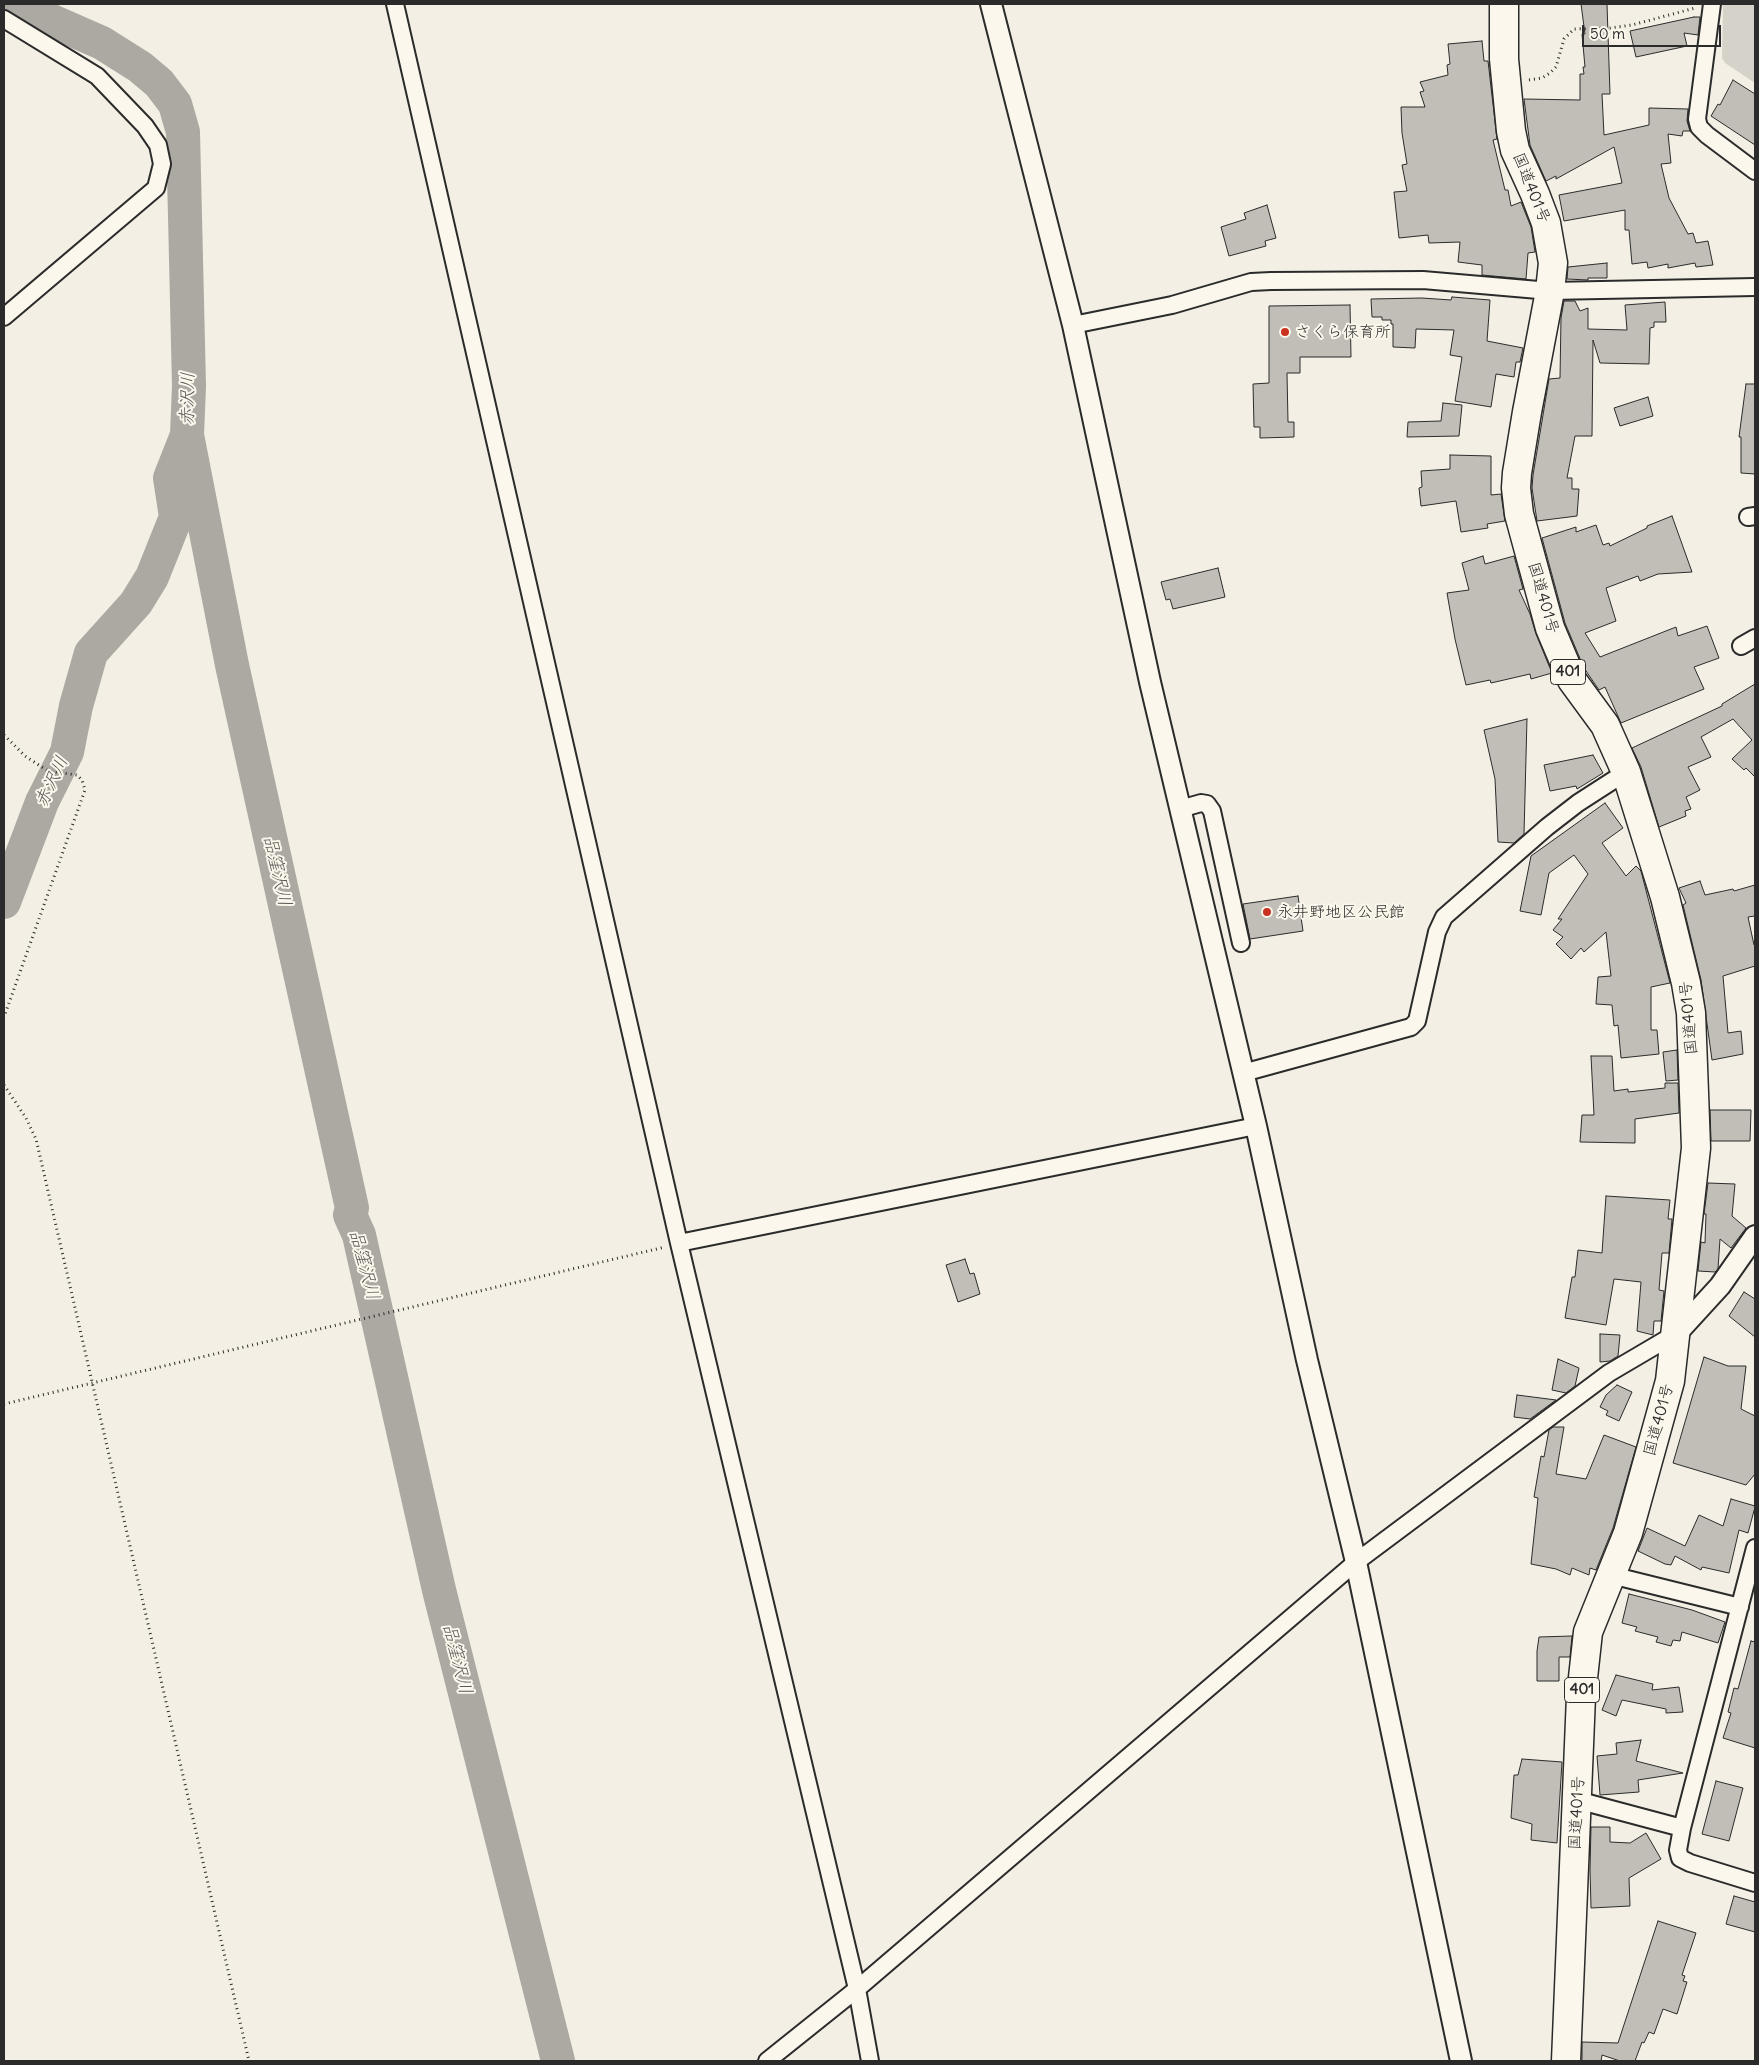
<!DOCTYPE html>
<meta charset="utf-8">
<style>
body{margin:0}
#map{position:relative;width:1759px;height:2065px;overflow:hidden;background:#f3efe4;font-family:Delius,sans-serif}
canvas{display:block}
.frame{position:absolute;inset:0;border:5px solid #2b2b2b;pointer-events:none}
.scale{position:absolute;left:1582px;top:25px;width:139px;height:22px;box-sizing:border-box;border:2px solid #2b2b2b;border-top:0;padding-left:6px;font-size:15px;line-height:18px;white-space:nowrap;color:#2b2b2b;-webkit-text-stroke:4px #fbf7ec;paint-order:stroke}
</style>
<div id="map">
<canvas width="1759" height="2065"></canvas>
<div class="frame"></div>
<div class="scale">50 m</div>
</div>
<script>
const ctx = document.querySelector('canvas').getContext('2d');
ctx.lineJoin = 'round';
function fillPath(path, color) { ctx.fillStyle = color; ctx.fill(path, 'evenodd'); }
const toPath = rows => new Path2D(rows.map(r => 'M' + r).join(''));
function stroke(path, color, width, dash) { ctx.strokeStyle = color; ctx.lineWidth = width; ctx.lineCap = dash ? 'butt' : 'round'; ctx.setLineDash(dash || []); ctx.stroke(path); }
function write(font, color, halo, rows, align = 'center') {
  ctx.font = font + ' Delius,"Klee One",sans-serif'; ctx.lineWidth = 4; ctx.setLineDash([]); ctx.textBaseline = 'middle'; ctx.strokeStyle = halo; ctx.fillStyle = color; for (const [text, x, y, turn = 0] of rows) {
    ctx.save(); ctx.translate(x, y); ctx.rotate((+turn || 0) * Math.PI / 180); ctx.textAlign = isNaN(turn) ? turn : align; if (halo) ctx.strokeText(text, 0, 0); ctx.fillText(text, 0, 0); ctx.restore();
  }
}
fillPath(toPath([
 [1723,4,1755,4,1755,83,1725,63,1722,58]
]), '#d5d2c9');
stroke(toPath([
 [187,435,232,665,352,1208,350,1215,359,1235,439,1590,558,2061],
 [4,902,42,802,67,752,76,706,91,653,136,603,152,577,176,517,170,478,187,435,189,386,183,132,175,104,159,83,140,67,102,43,13,4]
]), '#aca9a2', 34);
const building = toPath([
 [1581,4,1607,4,1610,94,1602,94,1604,135,1649,125,1649,108,1688,109,1687,121,1690,131,1683,131,1682,136,1668,134,1671,163,1661,164,1669,198,1688,234,1693,233,1696,243,1708,241,1713,265,1696,267,1695,263,1668,268,1668,264,1648,268,1647,262,1632,264,1629,230,1625,230,1625,210,1564,221,1559,195,1622,183,1614,147,1556,179,1556,176,1546,181,1530,145,1524,99,1580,100,1580,74,1584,74,1583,67,1585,67,1582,34,1585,34,1581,4],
 [1694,17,1700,17,1698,35,1684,33,1687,46,1636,57,1630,31,1694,17],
 [1482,41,1484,61,1488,61,1497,139,1493,140,1505,190,1508,190,1511,206,1521,202,1531,227,1535,252,1528,253,1526,279,1482,275,1482,265,1458,262,1460,242,1429,243,1428,235,1399,238,1394,192,1407,191,1402,165,1407,164,1402,133,1401,107,1425,107,1420,92,1424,91,1420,82,1448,75,1447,65,1450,64,1448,44,1482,41],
 [1733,80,1755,94,1755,145,1711,116,1718,104,1720,105,1733,80],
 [1267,205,1276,238,1265,241,1266,246,1229,256,1221,227,1246,219,1244,213,1267,205],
 [1607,263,1607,278,1588,278,1588,280,1567,279,1568,267,1607,263],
 [1452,297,1490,300,1487,341,1523,348,1520,362,1516,362,1514,377,1496,374,1491,407,1455,401,1462,357,1450,355,1454,330,1416,329,1415,348,1393,347,1393,324,1391,324,1391,320,1382,320,1382,317,1372,317,1371,299,1422,298,1451,300,1452,297],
 [1564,301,1575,301,1580,311,1588,308,1588,329,1627,330,1625,305,1665,302,1666,322,1654,322,1654,327,1650,328,1649,364,1600,363,1593,340,1592,436,1575,436,1567,478,1572,478,1572,489,1579,489,1577,516,1537,521,1532,488,1533,475,1549,379,1560,378,1561,318,1564,301],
 [1350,305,1351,357,1300,357,1300,373,1287,373,1288,422,1294,422,1294,437,1260,438,1260,427,1254,427,1253,384,1269,383,1269,306,1350,305],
 [1746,384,1755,384,1755,474,1741,473,1741,437,1739,437,1746,384],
 [1648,397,1653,416,1620,426,1614,408,1648,397],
 [1443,403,1462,405,1459,436,1407,437,1408,422,1441,421,1443,403],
 [1450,455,1491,456,1491,495,1501,494,1505,521,1487,524,1488,528,1461,532,1456,501,1421,506,1419,488,1422,487,1421,471,1450,469,1450,455],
 [1672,516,1692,572,1658,574,1640,581,1638,576,1606,588,1616,621,1585,633,1600,657,1676,627,1678,636,1707,626,1719,658,1694,667,1704,689,1621,723,1605,687,1599,690,1584,668,1565,623,1542,538,1576,527,1576,532,1596,525,1603,545,1609,543,1610,546,1647,528,1647,526,1672,516],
 [1483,556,1485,564,1514,556,1523,589,1519,590,1530,614,1536,634,1552,673,1531,679,1530,674,1491,683,1490,680,1466,685,1455,639,1447,593,1469,590,1462,563,1483,556],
 [1218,568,1225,597,1173,609,1170,599,1166,600,1161,582,1218,568],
 [1755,684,1755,777,1746,768,1744,770,1732,759,1752,740,1733,719,1701,737,1711,757,1688,767,1700,790,1686,797,1691,809,1685,811,1686,816,1659,827,1641,767,1632,748,1722,706,1722,704,1755,684],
 [1527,719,1524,834,1514,843,1498,842,1495,779,1484,730,1527,719],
 [1593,755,1603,773,1577,789,1576,786,1550,791,1544,765,1593,755],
 [1605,803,1623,828,1602,843,1626,876,1636,866,1641,871,1670,983,1651,987,1651,1030,1657,1030,1659,1054,1621,1058,1618,1025,1614,1026,1612,1005,1596,1004,1598,977,1611,976,1606,932,1584,952,1581,948,1571,959,1556,944,1563,937,1553,930,1562,919,1558,919,1588,874,1574,855,1549,873,1541,915,1520,911,1531,856,1605,803],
 [1700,881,1705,895,1733,889,1734,891,1755,885,1755,916,1748,917,1754,945,1755,945,1755,966,1723,976,1728,1033,1741,1031,1743,1054,1712,1060,1701,980,1683,905,1686,903,1679,888,1700,881],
 [1298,896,1303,931,1250,939,1243,904,1298,896],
 [1677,1050,1678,1080,1666,1081,1663,1052,1677,1050],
 [1591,1056,1612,1056,1614,1091,1628,1089,1628,1092,1665,1088,1665,1083,1678,1083,1679,1113,1635,1119,1635,1143,1580,1142,1582,1115,1594,1115,1591,1056],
 [1710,1110,1751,1110,1750,1141,1711,1141,1710,1110],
 [1708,1183,1735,1184,1732,1216,1746,1228,1731,1248,1720,1239,1718,1269,1715,1272,1698,1271,1701,1242,1705,1243,1706,1214,1704,1214,1708,1183],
 [1606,1196,1670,1200,1668,1219,1672,1219,1669,1253,1662,1253,1659,1290,1664,1291,1661,1321,1654,1321,1653,1335,1637,1331,1641,1282,1614,1279,1606,1325,1565,1318,1572,1277,1575,1277,1578,1250,1602,1253,1606,1196],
 [965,1259,970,1274,974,1273,980,1294,958,1302,946,1265,965,1259],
 [1744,1292,1755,1299,1755,1337,1729,1316,1744,1292],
 [1600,1334,1620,1335,1618,1356,1610,1361,1600,1362,1600,1334],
 [1704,1357,1728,1366,1746,1366,1741,1409,1755,1416,1755,1474,1746,1485,1673,1463,1704,1357],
 [1558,1359,1579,1368,1575,1386,1566,1393,1552,1390,1558,1359],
 [1617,1385,1632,1392,1619,1421,1606,1415,1608,1411,1600,1407,1606,1395,1617,1385],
 [1517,1395,1556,1400,1530,1419,1514,1417,1517,1395],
 [1553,1427,1564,1427,1556,1474,1586,1479,1604,1435,1636,1447,1613,1528,1596,1570,1590,1568,1589,1575,1572,1568,1570,1575,1556,1569,1531,1564,1538,1498,1534,1497,1541,1456,1544,1457,1549,1430,1553,1427],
 [1731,1499,1755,1506,1755,1507,1748,1533,1739,1530,1729,1573,1702,1567,1701,1570,1675,1556,1671,1565,1665,1564,1638,1551,1647,1528,1685,1546,1699,1515,1723,1526,1731,1499],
 [1629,1594,1692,1610,1725,1622,1718,1643,1682,1632,1680,1641,1673,1640,1671,1646,1656,1642,1658,1637,1635,1631,1637,1627,1622,1623,1629,1594],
 [1572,1636,1570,1657,1559,1657,1559,1681,1537,1681,1537,1651,1539,1637,1572,1636],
 [1751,1641,1755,1642,1755,1748,1723,1738,1731,1713,1728,1712,1734,1688,1738,1689,1751,1641],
 [1616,1675,1653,1684,1652,1690,1679,1687,1683,1712,1666,1713,1666,1709,1622,1700,1616,1716,1602,1710,1616,1675],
 [1641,1740,1636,1761,1683,1773,1638,1780,1639,1792,1600,1795,1597,1756,1617,1754,1616,1743,1641,1740],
 [1522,1759,1562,1762,1557,1843,1531,1840,1532,1824,1511,1818,1514,1775,1518,1775,1522,1759],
 [1716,1781,1743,1788,1729,1841,1702,1834,1716,1781],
 [1591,1827,1610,1827,1610,1842,1630,1843,1646,1833,1661,1859,1629,1878,1630,1906,1591,1908,1590,1870,1591,1827],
 [1734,1896,1755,1902,1755,1932,1726,1924,1734,1896],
 [1658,1921,1696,1933,1682,1975,1685,1976,1683,1981,1687,1982,1677,2014,1663,2009,1654,2034,1649,2032,1644,2043,1642,2042,1635,2061,1620,2061,1602,2055,1601,2061,1582,2061,1582,2042,1618,2043,1658,1921]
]);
fillPath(building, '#c0beb6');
stroke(building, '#2b2b2b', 1);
const minor = toPath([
 [395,4,679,1243,857,1989,870,2061],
 [1712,4,1697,119,1699,127,1707,135,1755,171],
 [4,19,97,76,145,126,158,145,162,164,156,188,4,317],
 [1073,325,1172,305,1251,282,1271,281,1423,280,1550,291,1755,287],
 [1748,517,1755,516],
 [1741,646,1755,638],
 [1180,809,1201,803,1207,804,1212,811,1241,943],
 [1243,1073,1411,1027,1417,1021,1437,932,1444,917,1547,827,1578,803,1626,772],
 [679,1243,1256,1126],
 [1755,1548,1682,1828,1678,1850,1680,1858,1690,1863,1755,1883],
 [1611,1575,1740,1607],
 [1577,1800,1682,1828],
 [767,2061,857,1989,1356,1562,1609,1373,1677,1333]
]);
const tertiary = toPath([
 [991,4,1073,325,1150,682,1256,1126,1307,1360,1356,1562,1461,2061],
 [1677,1333,1720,1286,1755,1236]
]);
const trunk = toPath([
 [1504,4,1504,59,1511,131,1515,150,1535,194,1546,223,1553,263,1550,291,1527,412,1517,473,1516,488,1519,514,1550,628,1572,680,1605,725,1626,772,1665,897,1686,983,1691,1013,1694,1093,1696,1148,1670,1381,1628,1533,1588,1632,1581,1696,1566,2061]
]);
stroke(minor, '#2b2b2b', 20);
stroke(tertiary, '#2b2b2b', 24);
stroke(trunk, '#2b2b2b', 31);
stroke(toPath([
 [1529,80,1542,78,1550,73,1556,67,1564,39,1574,29,1610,28,1632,25,1695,8],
 [4,735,25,756,48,771,77,775,82,780,85,790,4,1017],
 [4,1085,26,1118,36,1139,249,2061],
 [4,1404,665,1247]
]), '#2b2b2b', 3, [1, 4]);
stroke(minor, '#fbf7ec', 16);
stroke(tertiary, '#fbf7ec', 20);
stroke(trunk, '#fbf7ec', 28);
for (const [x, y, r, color] of [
 [1285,332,5,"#c8321e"],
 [1267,912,5,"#c8321e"]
]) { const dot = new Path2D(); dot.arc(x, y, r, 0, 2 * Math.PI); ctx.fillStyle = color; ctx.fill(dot); stroke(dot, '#fbf7ec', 2); }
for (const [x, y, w] of [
 [1568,672,35],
 [1582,1690,35]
]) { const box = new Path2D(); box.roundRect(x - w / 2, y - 12.5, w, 25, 4); ctx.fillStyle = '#fbf7ec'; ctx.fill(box); stroke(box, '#2b2b2b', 1); }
write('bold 15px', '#2b2b2b', null, [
 ["401",1568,672],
 ["401",1582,1690]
]);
write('16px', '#2b2b2b', '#fbf7ec', [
 ["国道401号",1531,188,68],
 ["国道401号",1543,598,74],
 ["国道401号",1689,1018,-95],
 ["国道401号",1659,1420,-75],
 ["国道401号",1577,1813,-87]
]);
write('16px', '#2b2b2b', '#fbf7ec', [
 ["さくら保育所",1295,332],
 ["永井野地区公民館",1277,912]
], 'left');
write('italic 18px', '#585755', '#fbf7ec', [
 ["赤沢川",188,399,-89],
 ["赤沢川",52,782,-65],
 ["品窪沢川",277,871,77],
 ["品窪沢川",364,1265,75],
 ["品窪沢川",457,1659,76]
]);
</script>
